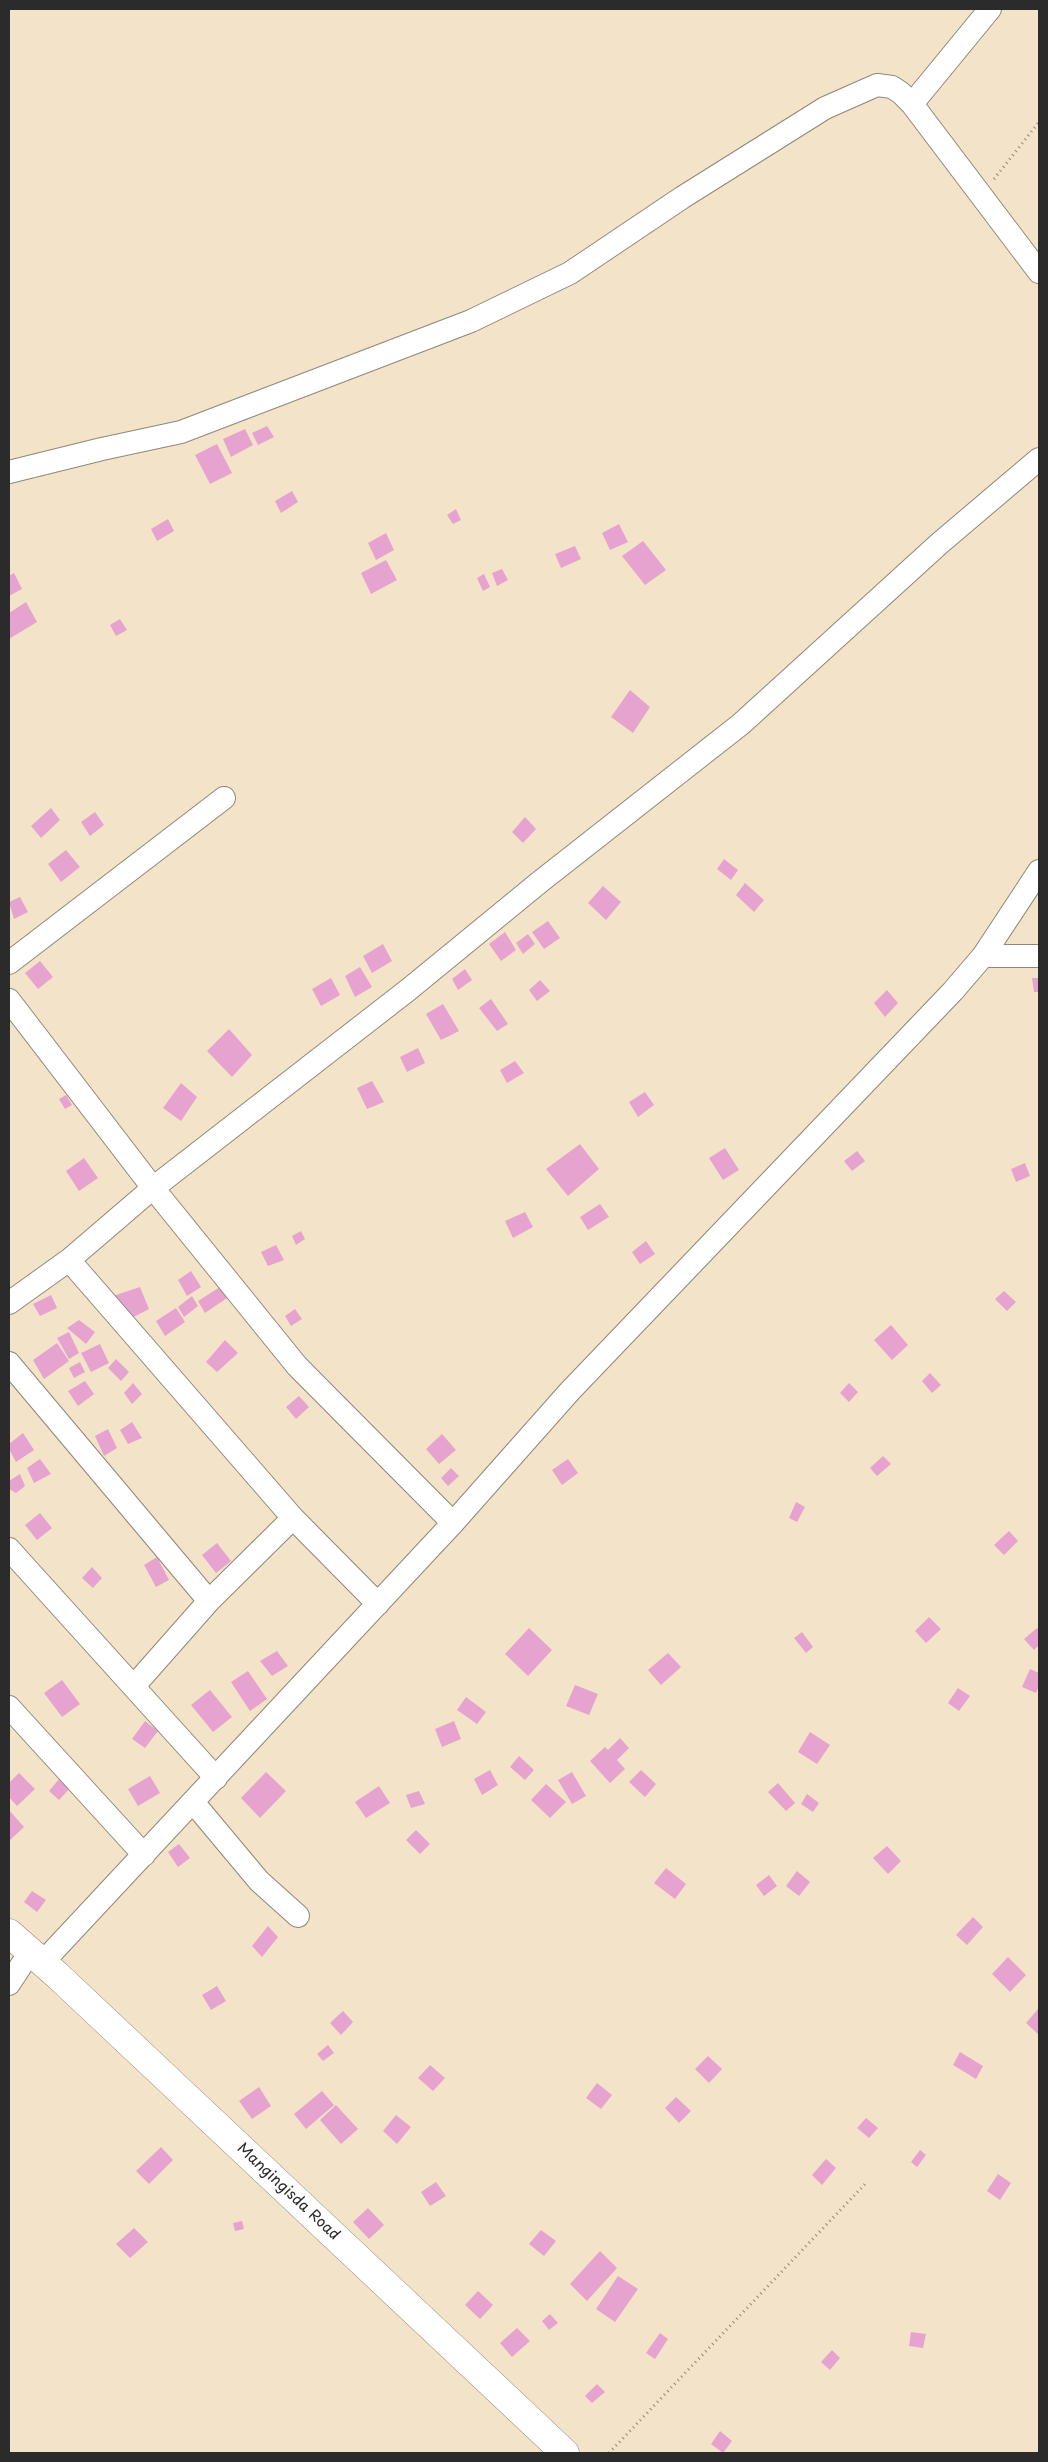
<!DOCTYPE html>
<style>
body{margin:0}
#map{position:relative;width:1048px;height:2462px;overflow:hidden;background:#f3e3c8;font-family:"Playpen Sans",sans-serif}
canvas{display:block}
.frame{position:absolute;inset:0;border:10px solid #2b2b2b;pointer-events:none}
</style>
<div id="map">
<canvas width="1048" height="2462"></canvas>
<div class="frame"></div>
</div>
<script>
const ctx = document.querySelector('canvas').getContext('2d');
ctx.lineJoin = 'round';
function fillPath(path, color) { ctx.fillStyle = color; ctx.fill(path, 'evenodd'); }
const toPath = rows => new Path2D(rows.map(r => 'M' + r).join(''));
function stroke(path, color, width, dash) { ctx.strokeStyle = color; ctx.lineWidth = width; ctx.lineCap = dash ? 'butt' : 'round'; ctx.setLineDash(dash || []); ctx.stroke(path); }
function write(font, color, halo, rows, align = 'center') {
  ctx.font = font + ' "Playpen Sans",sans-serif'; ctx.lineWidth = 4.5; ctx.setLineDash([]); ctx.textBaseline = 'middle'; ctx.strokeStyle = halo; ctx.fillStyle = color; for (const [text, x, y, turn = 0] of rows) {
    ctx.save(); ctx.translate(x, y); ctx.rotate((+turn || 0) * Math.PI / 180); ctx.textAlign = isNaN(turn) ? turn : align; if (halo) ctx.strokeText(text, 0, 0); ctx.fillText(text, 0, 0); ctx.restore();
  }
}
fillPath(toPath([
 [267,426,274,437,258,445,252,433],
 [245,429,253,445,231,457,223,439],
 [217,444,232,473,210,484,195,455],
 [292,491,298,502,281,513,275,501],
 [456,509,461,520,453,524,447,515],
 [168,519,174,531,157,541,151,529],
 [619,524,628,542,610,550,602,533],
 [386,533,394,550,376,560,368,543],
 [643,541,666,570,645,585,622,556],
 [575,546,581,559,561,568,555,554],
 [386,560,397,580,371,594,361,573],
 [502,569,508,580,497,586,492,573],
 [14,573,22,589,9,596,9,576],
 [484,574,490,587,483,591,477,578],
 [26,602,37,622,9,639,9,613],
 [120,619,127,630,116,636,110,625],
 [630,690,650,707,633,733,611,717],
 [51,808,60,820,41,838,31,826],
 [95,812,104,825,90,836,81,822],
 [525,817,536,829,523,843,512,832],
 [66,850,80,867,61,882,48,864],
 [724,859,738,870,731,880,717,869],
 [745,883,764,900,754,912,736,895],
 [603,886,621,902,606,920,588,903],
 [20,897,28,912,14,919,9,902],
 [548,921,560,938,544,949,532,932],
 [505,932,516,950,501,961,489,944],
 [528,934,535,944,523,954,516,943],
 [383,944,392,961,372,973,363,956],
 [40,961,53,977,38,989,25,973],
 [360,967,372,987,355,997,345,976],
 [465,969,472,980,458,990,452,979],
 [331,978,340,995,321,1006,312,989],
 [1032,978,1039,978,1039,992,1034,992],
 [540,980,550,991,537,1001,529,990],
 [887,990,898,1003,885,1017,874,1003],
 [491,999,508,1024,497,1031,479,1008],
 [443,1004,459,1031,441,1040,426,1014],
 [229,1029,252,1055,232,1077,207,1051],
 [418,1048,425,1063,407,1072,400,1057],
 [515,1061,524,1073,507,1083,500,1070],
 [372,1081,384,1102,367,1109,357,1088],
 [181,1083,197,1097,181,1121,163,1108],
 [645,1092,654,1105,638,1117,629,1102],
 [66,1095,72,1105,65,1109,59,1099],
 [580,1144,599,1169,568,1196,546,1169],
 [725,1148,739,1170,723,1180,709,1158],
 [857,1151,865,1161,852,1171,844,1161],
 [84,1158,98,1178,79,1191,66,1171],
 [1025,1163,1030,1176,1016,1182,1011,1169],
 [600,1204,609,1217,588,1230,580,1217],
 [525,1212,533,1227,513,1238,505,1221],
 [301,1231,305,1239,296,1245,292,1236],
 [646,1241,655,1254,640,1264,632,1252],
 [276,1245,284,1260,268,1266,261,1252],
 [191,1271,201,1287,187,1296,178,1280],
 [140,1287,149,1309,126,1321,113,1296],
 [220,1287,227,1298,205,1313,198,1301],
 [1004,1291,1016,1302,1007,1311,995,1299],
 [51,1295,57,1308,40,1316,33,1304],
 [192,1296,198,1306,184,1317,178,1307],
 [176,1308,185,1322,165,1336,156,1321],
 [295,1309,302,1319,291,1326,285,1316],
 [79,1320,95,1332,86,1344,67,1328],
 [891,1325,908,1345,892,1360,874,1340],
 [69,1332,79,1353,69,1359,57,1338],
 [225,1340,238,1353,217,1372,206,1362],
 [57,1343,69,1361,44,1379,33,1360],
 [100,1344,109,1363,91,1372,81,1353],
 [116,1359,129,1372,121,1381,108,1368],
 [80,1362,85,1372,74,1378,69,1368],
 [930,1373,941,1385,932,1393,922,1381],
 [85,1381,94,1394,78,1406,68,1391],
 [133,1383,142,1394,132,1404,124,1393],
 [849,1383,858,1392,849,1402,840,1393],
 [299,1396,309,1407,296,1419,286,1407],
 [132,1422,142,1438,128,1444,120,1430],
 [108,1429,117,1448,104,1456,95,1436],
 [23,1433,34,1450,16,1462,9,1449,9,1444],
 [442,1434,456,1450,439,1464,426,1449],
 [883,1456,891,1464,877,1476,870,1468],
 [40,1459,51,1474,34,1483,27,1468],
 [568,1459,578,1473,562,1485,552,1470],
 [451,1468,459,1476,448,1486,441,1478],
 [20,1474,25,1486,16,1493,9,1489,9,1481],
 [796,1502,805,1507,797,1522,789,1518],
 [40,1513,52,1528,37,1540,25,1525],
 [1009,1531,1018,1541,1004,1555,994,1545],
 [217,1543,231,1561,216,1573,202,1555],
 [157,1557,169,1580,156,1587,144,1565],
 [92,1567,102,1578,93,1588,82,1578],
 [929,1617,941,1629,926,1643,915,1631],
 [529,1628,552,1650,528,1676,505,1654],
 [1037,1628,1039,1631,1039,1645,1034,1650,1024,1639],
 [802,1632,813,1647,806,1653,794,1638],
 [277,1651,288,1666,272,1676,260,1661],
 [668,1653,681,1667,661,1685,648,1670],
 [1030,1669,1039,1673,1039,1686,1036,1693,1022,1687],
 [248,1671,267,1699,250,1711,231,1682],
 [62,1680,80,1704,62,1717,44,1693],
 [575,1685,598,1694,589,1715,566,1706],
 [958,1688,970,1696,959,1711,948,1703],
 [210,1690,232,1717,213,1732,191,1705],
 [466,1697,486,1712,477,1724,457,1710],
 [145,1721,158,1731,145,1748,132,1739],
 [454,1721,461,1739,442,1747,435,1729],
 [810,1732,830,1745,817,1764,798,1752],
 [620,1738,629,1748,617,1760,625,1769,610,1783,590,1761,605,1747,608,1750],
 [519,1756,534,1770,525,1780,510,1767],
 [490,1770,498,1785,482,1795,474,1779],
 [641,1770,656,1784,645,1797,629,1782],
 [266,1772,286,1791,260,1818,241,1798],
 [572,1772,586,1796,572,1804,558,1780],
 [19,1773,35,1789,17,1806,9,1797,9,1783],
 [150,1776,160,1793,138,1806,128,1789],
 [60,1778,71,1787,59,1800,49,1791],
 [778,1783,795,1803,786,1811,768,1792],
 [546,1784,566,1802,550,1818,531,1800],
 [379,1786,390,1803,366,1818,355,1802],
 [419,1791,425,1804,411,1808,406,1795],
 [807,1794,819,1803,813,1812,801,1804],
 [9,1810,24,1827,9,1841],
 [416,1830,430,1844,420,1854,406,1840],
 [179,1844,190,1858,178,1867,168,1852],
 [887,1846,901,1861,888,1874,873,1858],
 [666,1868,686,1884,675,1899,654,1883],
 [797,1871,810,1882,799,1896,786,1886],
 [769,1875,777,1886,764,1896,756,1885],
 [32,1891,46,1900,37,1912,24,1902],
 [973,1917,983,1927,967,1945,956,1935],
 [268,1926,278,1937,262,1957,252,1946],
 [1008,1957,1026,1975,1010,1992,992,1974],
 [217,1986,226,2001,211,2010,202,1995],
 [1039,2008,1039,2035,1026,2023],
 [343,2011,353,2022,341,2035,330,2023],
 [328,2045,334,2053,323,2061,317,2054],
 [960,2052,983,2066,976,2079,953,2065],
 [708,2056,722,2069,709,2083,695,2069],
 [430,2065,445,2078,433,2091,418,2078],
 [597,2083,612,2095,601,2109,586,2098],
 [259,2087,271,2106,252,2119,239,2101],
 [322,2091,334,2105,306,2129,294,2114],
 [676,2097,691,2111,679,2123,665,2108],
 [336,2105,358,2129,341,2144,320,2120],
 [396,2115,411,2127,397,2144,383,2131],
 [866,2118,878,2128,869,2138,857,2128],
 [161,2147,173,2160,149,2184,136,2171],
 [920,2150,926,2155,917,2167,911,2162],
 [826,2159,836,2168,822,2185,812,2175],
 [998,2174,1011,2183,1000,2200,987,2191],
 [436,2182,446,2196,430,2206,421,2192],
 [368,2208,384,2225,369,2239,353,2222],
 [242,2221,244,2229,235,2231,233,2223],
 [134,2228,148,2242,130,2258,116,2244],
 [541,2230,556,2241,544,2256,529,2244],
 [600,2251,617,2268,587,2301,570,2284],
 [618,2276,638,2289,615,2322,596,2309],
 [478,2291,493,2305,480,2319,465,2305],
 [550,2314,558,2323,549,2330,542,2321],
 [517,2328,530,2341,512,2357,500,2343],
 [911,2332,926,2334,923,2348,909,2346],
 [660,2333,668,2339,655,2359,646,2353],
 [832,2350,840,2358,830,2370,821,2362],
 [597,2384,605,2392,592,2403,585,2396],
 [720,2431,732,2441,723,2453,711,2444]
]), '#e7a3cf');
const minor = toPath([
 [912,104,990,9],
 [9,472,102,449,181,432,471,321,570,273,683,197,825,108,877,85,892,87,901,93,912,104,1039,272],
 [983,956,1039,956],
 [9,963,224,798],
 [9,1000,153,1188,297,1366,453,1523],
 [69,1260,293,1518],
 [9,1303,69,1260,153,1188,408,990,541,881,741,724,940,543,1039,459],
 [9,1363,209,1601,134,1686],
 [9,1549,216,1778],
 [209,1601,293,1518,378,1604],
 [9,1707,144,1855],
 [193,1802,259,1881,298,1916],
 [43,1962,453,1523,570,1391,953,991,983,956,1039,871],
 [9,1984,30,1952]
]);
const tertiary = toPath([
 [9,1933,57,1975,565,2453]
]);
stroke(minor, '#8f877a', 24);
stroke(tertiary, '#8f877a', 29);
stroke(toPath([
 [994,179,1039,122],
 [609,2453,867,2182]
]), '#8f877a', 3, [1, 4]);
stroke(minor, '#fff', 22);
stroke(tertiary, '#fff', 28);
write('15px', '#2b2b2b', '#fff', [
 ["Mangingisda Road",288,2192,43]
]);
</script>
